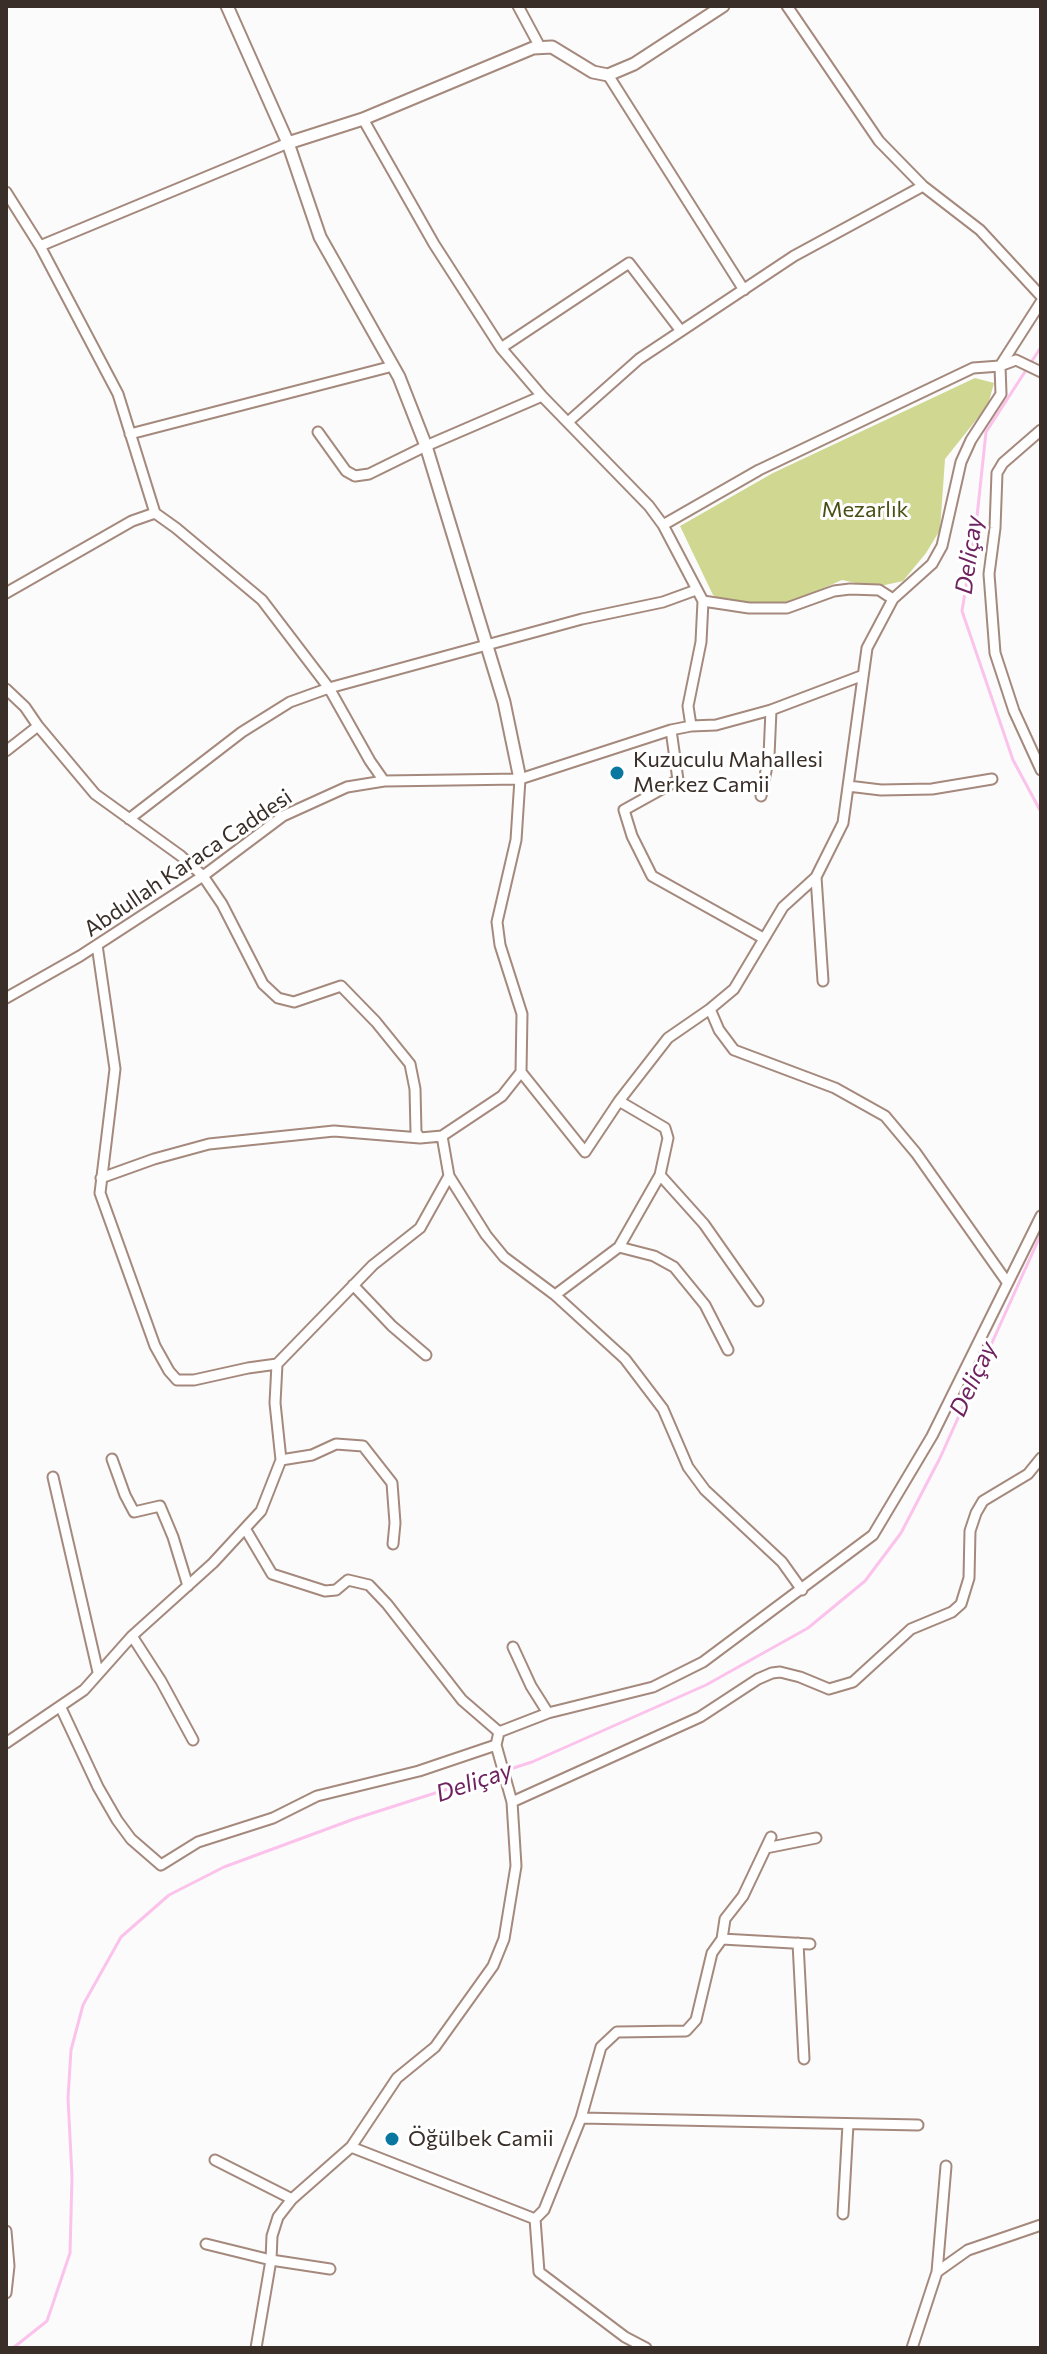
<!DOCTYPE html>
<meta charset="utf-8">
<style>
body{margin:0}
#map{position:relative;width:1047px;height:2354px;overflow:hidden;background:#fbfbfb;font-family:Commissioner,sans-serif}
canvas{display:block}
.frame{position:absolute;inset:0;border:8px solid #392e28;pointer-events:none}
</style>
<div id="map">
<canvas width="1047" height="2354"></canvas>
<div class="frame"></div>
</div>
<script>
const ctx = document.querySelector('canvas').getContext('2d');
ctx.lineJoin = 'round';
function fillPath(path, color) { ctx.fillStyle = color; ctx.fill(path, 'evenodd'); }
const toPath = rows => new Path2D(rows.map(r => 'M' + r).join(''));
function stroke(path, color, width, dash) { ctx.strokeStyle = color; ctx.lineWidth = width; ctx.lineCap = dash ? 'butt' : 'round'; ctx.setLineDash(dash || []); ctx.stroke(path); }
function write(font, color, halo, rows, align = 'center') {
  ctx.font = font + ' Commissioner,sans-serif'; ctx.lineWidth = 6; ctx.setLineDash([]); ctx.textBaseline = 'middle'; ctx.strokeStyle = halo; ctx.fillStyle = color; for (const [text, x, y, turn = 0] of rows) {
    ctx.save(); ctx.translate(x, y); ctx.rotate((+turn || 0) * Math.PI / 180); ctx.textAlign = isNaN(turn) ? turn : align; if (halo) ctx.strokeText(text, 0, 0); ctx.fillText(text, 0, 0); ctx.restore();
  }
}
fillPath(toPath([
 [975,378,994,383,988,405,945,459,940,530,926,553,903,581,876,587,842,580,787,604,727,603,713,595,680,526,773,473]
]), '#cfd790');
stroke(toPath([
 [1041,347,986,432,976,526,962,611,1013,760,1041,812],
 [13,2348,47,2321,70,2253,72,2177,68,2098,71,2050,83,2005,121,1937,169,1895,224,1867,354,1819,532,1762,706,1685,808,1628,865,1581,901,1533,940,1458,1041,1234]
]), '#fbc3ec', 3);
const minor = toPath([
 [518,6,540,47],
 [787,6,879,141,923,186,980,230,1041,296],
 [608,75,744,290],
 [363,119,434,244,501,348,542,396,649,506,663,525,703,601,701,642,688,706,691,726],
 [6,192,40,246,118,394,155,513,176,528,262,600,329,688,370,761,384,781],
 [40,246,288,143],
 [501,348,629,263,681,331],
 [568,422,639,359,794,256,923,186],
 [1041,430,1003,463,997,473,995,528,989,574,995,653,1014,711,1041,770],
 [318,432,346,471,355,476,369,474,426,446,542,396],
 [130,434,393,366],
 [663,525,759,470,973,368,1000,366,1016,360,1041,372],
 [6,593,132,521,155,513],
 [703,601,749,608,787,608,834,591,850,589,879,590,893,599],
 [6,689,25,707,38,726,95,794,181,856,203,876,222,904,263,984,278,998,294,1002,341,986,376,1022,410,1064,415,1089,416,1132,420,1138],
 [671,730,678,780,624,810,632,836,652,876,763,938],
 [6,751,38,726],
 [848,786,881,790,932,789,992,779],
 [761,796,769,756,771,710],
 [129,819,242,732,290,702,329,688,582,619,663,602,696,590],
 [816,877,823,981],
 [97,945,115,1069,100,1193,155,1346,169,1371,177,1380,194,1380,248,1368,277,1364],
 [6,998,80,956,203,876,283,816,347,787,384,781,520,779,671,730,691,726,716,725,771,710,861,676],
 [710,1009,719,1030,734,1050,835,1088,885,1116,916,1153,1007,1282],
 [521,1072,585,1152,619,1101,668,1038,710,1009,734,989,783,907,816,877,843,823,867,648,893,599,932,564,942,546,961,462,971,440,1001,394,1000,366,1041,302],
 [660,1175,704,1224,758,1301],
 [449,1176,486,1235,504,1257,555,1295,625,1359,663,1409,688,1467,705,1490,782,1562,802,1590],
 [101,1178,154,1159,209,1144,334,1131,420,1138,442,1136,502,1096,521,1072,522,1014,500,945,497,922,516,840,520,779],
 [619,1247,654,1256,674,1267,705,1305,728,1350],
 [353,1285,392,1326,426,1355],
 [555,1295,619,1247,660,1175,668,1138,665,1128,619,1101],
 [112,1459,125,1495,134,1512,160,1506,173,1537,188,1586],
 [281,1460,312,1455,336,1444,363,1446,392,1483,395,1523,393,1544],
 [53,1477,98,1672],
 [246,1530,272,1574,325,1591,336,1590,348,1580,369,1585,387,1604,462,1700,499,1732,496,1745,512,1802,516,1866,504,1939,493,1966,435,2047,397,2078,351,2147,292,2199,278,2217,272,2236,271,2260,256,2348],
 [132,1636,161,1681,193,1740],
 [513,1647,531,1686,548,1713],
 [61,1708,98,1787,117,1820,131,1839,161,1865,198,1842,273,1818,317,1796,419,1771,496,1745],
 [499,1732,548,1713,653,1687,703,1662,873,1535,932,1436,1041,1216],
 [6,1743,84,1690,132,1636,213,1563,261,1511,281,1460,275,1403,277,1364,373,1265,420,1228,449,1176,442,1136],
 [512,1802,700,1717,758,1679,772,1673,780,1672,800,1677,829,1689,853,1682,911,1629,952,1612,961,1604,969,1578,970,1531,976,1513,983,1501,1028,1474,1041,1458],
 [771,1837,743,1896,725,1919,722,1939,810,1944],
 [766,1848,816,1838],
 [798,1943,804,2059],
 [581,2118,918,2125],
 [351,2147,535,2219],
 [215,2160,292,2199],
 [843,2214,848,2124],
 [535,2219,544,2210,581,2118,601,2047,617,2032,686,2031,696,2020,712,1953,722,1939],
 [535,2219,539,2272,625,2337,646,2348],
 [6,2231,9,2266,6,2293],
 [206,2244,271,2260,330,2269],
 [937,2272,968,2250,1041,2225],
 [912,2348,937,2272,946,2166]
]);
const tertiary = toPath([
 [227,6,288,143,320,237,399,377,426,446,504,702,520,779],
 [288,143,363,119,533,48,552,47,593,72,608,75,634,64,723,6]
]);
stroke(minor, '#a5897d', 13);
stroke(tertiary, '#a5897d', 15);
stroke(minor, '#fff', 9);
stroke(tertiary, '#fff', 11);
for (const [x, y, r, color] of [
 [617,773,8,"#0a77a1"],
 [392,2139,8,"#0a77a1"]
]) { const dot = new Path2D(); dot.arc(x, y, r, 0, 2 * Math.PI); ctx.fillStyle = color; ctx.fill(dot); stroke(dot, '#fff', 3); }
write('22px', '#4a4f14', '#fff', [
 ["Mezarlık",865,510]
]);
write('22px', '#392e28', '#fff', [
 ["Kuzuculu Mahallesi",633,760],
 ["Merkez Camii",633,785],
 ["Öğülbek Camii",408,2139]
], 'left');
write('22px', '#392e28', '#fff', [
 ["Abdullah Karaca Caddesi",188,863,-34]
]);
write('italic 24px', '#6f2260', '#fff', [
 ["Deliçay",969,555,-82],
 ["Deliçay",973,1379,-65],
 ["Deliçay",474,1782,-19]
]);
</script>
